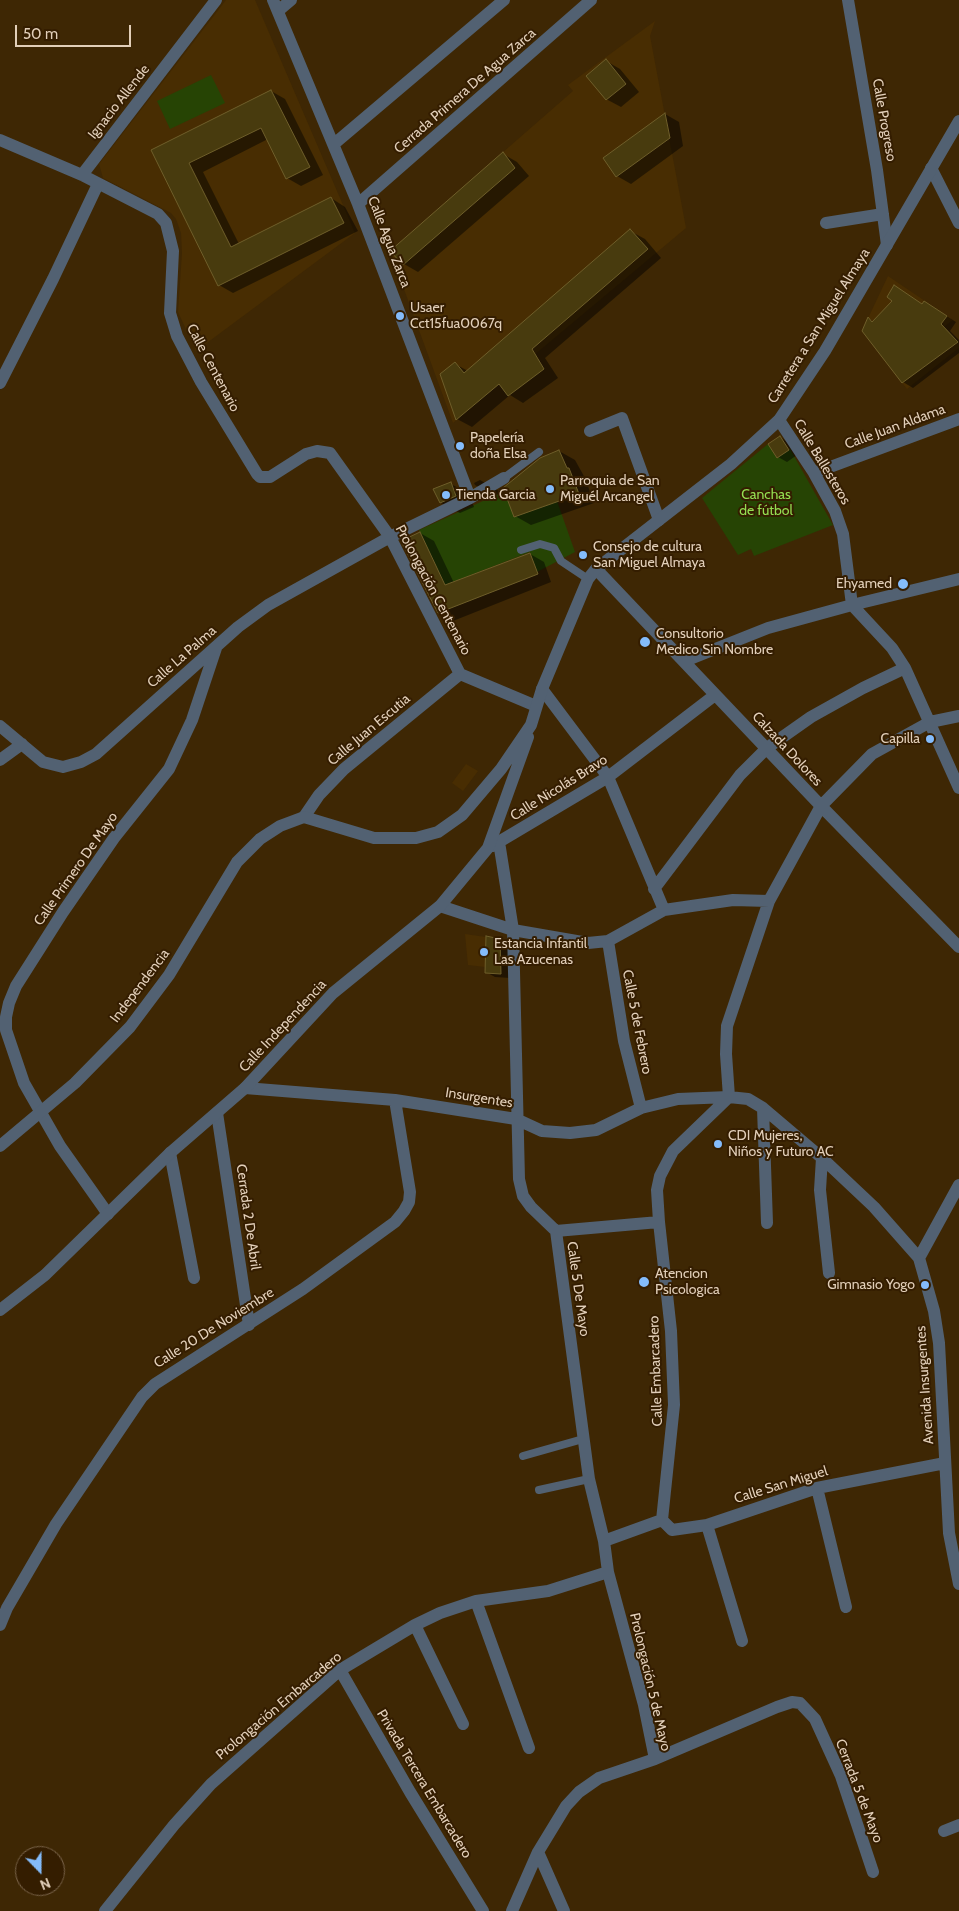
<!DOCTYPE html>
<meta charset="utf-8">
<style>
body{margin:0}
#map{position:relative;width:959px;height:1911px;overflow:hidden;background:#3e2704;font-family:Cabin,sans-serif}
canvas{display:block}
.north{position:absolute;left:15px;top:1846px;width:50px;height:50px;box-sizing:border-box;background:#341d00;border:1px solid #7a644a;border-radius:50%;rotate:158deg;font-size:14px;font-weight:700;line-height:20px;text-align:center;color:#e2cfb9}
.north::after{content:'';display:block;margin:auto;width:18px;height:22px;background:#84bcfb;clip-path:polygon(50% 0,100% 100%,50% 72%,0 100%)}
.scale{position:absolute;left:15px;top:25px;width:116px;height:22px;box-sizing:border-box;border:2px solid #e2cfb9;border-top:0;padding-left:6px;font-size:15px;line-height:18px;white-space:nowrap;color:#e2cfb9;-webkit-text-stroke:4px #341d00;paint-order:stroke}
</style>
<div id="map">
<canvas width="959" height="1911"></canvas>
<div class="north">N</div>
<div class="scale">50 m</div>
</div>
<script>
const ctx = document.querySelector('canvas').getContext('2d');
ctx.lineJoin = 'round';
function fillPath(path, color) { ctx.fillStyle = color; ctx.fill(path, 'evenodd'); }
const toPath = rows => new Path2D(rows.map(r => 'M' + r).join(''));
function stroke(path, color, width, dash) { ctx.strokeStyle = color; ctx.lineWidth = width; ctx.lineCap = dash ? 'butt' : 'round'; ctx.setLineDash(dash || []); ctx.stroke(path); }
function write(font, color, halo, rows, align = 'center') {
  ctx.font = font + ' Cabin,sans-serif'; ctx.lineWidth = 4; ctx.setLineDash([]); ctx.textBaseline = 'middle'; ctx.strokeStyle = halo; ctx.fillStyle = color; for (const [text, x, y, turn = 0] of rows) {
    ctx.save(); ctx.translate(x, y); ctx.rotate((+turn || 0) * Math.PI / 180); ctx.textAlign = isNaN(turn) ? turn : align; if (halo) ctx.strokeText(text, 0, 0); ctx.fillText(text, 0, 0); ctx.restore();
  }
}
fillPath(toPath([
 [226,0,255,0,355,233,196,351,178,312,182,253,181,233,176,219,171,213,103,178,99,164],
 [655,21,650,36,686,228,453,423,390,251,573,91,568,85],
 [888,276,953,320,944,327,959,343,959,348,907,389,862,331],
 [466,764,478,771,463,791,452,783],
 [465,934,500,939,501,974,485,973,485,967,468,965]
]), '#482d02');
fillPath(toPath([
 [211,75,225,103,170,129,157,101],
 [768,444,777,458,790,449,833,525,754,556,751,549,738,555,702,498],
 [505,491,557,501,575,552,537,572,530,552,445,585,419,530]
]), '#264404');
fillPath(toPath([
 [606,61,620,69,639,92,621,107,606,99],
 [271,91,285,99,323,175,301,186,287,178,268,139,203,172,239,244,331,198,345,207,358,231,233,293,219,285,152,150],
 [665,114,679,122,683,146,631,184,617,176],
 [503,154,517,162,529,176,418,272,404,264],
 [630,231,645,239,661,258,545,358,558,378,523,403,510,395,472,427,457,419,442,375,455,364,468,371],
 [923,305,934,308,956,322,950,331,959,340,959,353,913,388,903,382,869,319,874,322],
 [780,437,789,443,797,455,787,462,778,457],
 [559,451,575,460,585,478,594,503,531,525,515,516,505,488,513,480,524,475],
 [480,480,499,491,500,493,494,496,475,485,474,483],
 [451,484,469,494,474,507,460,513,441,503,435,490],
 [420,533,434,541,454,583,530,554,544,562,551,582,453,621,439,612],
 [500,940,509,946,510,978,495,977,486,972]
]), '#0007');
const building = toPath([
 [606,59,626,84,606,100,586,76,606,59],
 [271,90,310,167,286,179,261,128,189,163,231,247,331,197,344,223,218,286,151,150,271,90],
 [665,113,670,138,616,177,603,158,665,113],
 [503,152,515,168,403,265,390,251,503,152],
 [630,229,648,249,532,349,544,369,508,396,499,384,456,420,440,374,455,362,464,373,630,229],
 [894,285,922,304,924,301,947,316,941,324,958,342,902,383,862,331,868,317,872,322,892,301,887,297,894,285],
 [780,436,789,450,777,458,768,444,780,436],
 [559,450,567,468,569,468,579,494,514,517,503,488,540,458,559,450],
 [451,482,456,496,440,503,433,489,451,482],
 [420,532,445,585,530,553,538,574,438,613,401,541,420,532],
 [486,936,500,939,501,974,485,973,486,936]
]);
fillPath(building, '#483b0e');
stroke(building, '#6e5e2a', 1);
stroke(toPath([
 [504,478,539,452],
 [521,550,540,544,554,548,561,561,588,579],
 [523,1456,583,1439],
 [539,1490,589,1479]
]), '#526172', 8);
stroke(toPath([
 [273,0,358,204,470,498],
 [848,0,877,170,887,245],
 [278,11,291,0],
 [0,140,82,175,158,214,166,223,173,251,170,313,177,336,201,382,257,474,260,477,270,477,306,454,317,451,330,453,390,537,460,674,536,706],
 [334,144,504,0],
 [931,168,959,223],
 [82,175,216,0],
 [358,204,591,0],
 [826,223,883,214],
 [0,383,53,279,98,184],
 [779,420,814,473,835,511,843,534,852,605,892,648,905,668,959,788],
 [590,431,622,418,659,520],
 [814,473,959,419],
 [596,569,821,806,959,947],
 [685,661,768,628,852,605,959,579],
 [542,689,608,777,664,910,733,900,769,901],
 [0,726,43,762,63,767,81,762,96,754,238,627,268,605,390,537,470,498,504,478],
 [0,760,22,744],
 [304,817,319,795,344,769,460,674],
 [499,842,513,930,519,1179,523,1196,531,1207,556,1231,589,1479,604,1541,608,1572,644,1705,655,1759,599,1778,579,1792,566,1806,538,1852,512,1911],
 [492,846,608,777,715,695],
 [654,889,740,775,767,748,811,717,863,688,905,668],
 [440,906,513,930,588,943,608,941,664,910],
 [608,941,624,1041,641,1108],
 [245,1088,395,1100,516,1119,542,1131,570,1133,596,1130,641,1108,678,1099,729,1097,748,1099,763,1108,822,1158,874,1207,919,1258,934,1311,939,1343,949,1533,959,1584],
 [729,1097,726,1054,727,1026,769,901,821,806,872,754,930,722,959,716],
 [763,1108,767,1223],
 [217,1113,249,1325],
 [170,1153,194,1278],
 [822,1158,820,1190,829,1273],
 [108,1214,60,1146,24,1083,6,1030,6,1017,9,1003,16,986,63,912,114,838,169,769,192,720,216,648],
 [556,1231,659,1222],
 [919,1258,959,1185],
 [817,1488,846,1607],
 [662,1520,672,1530,707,1525,817,1488,945,1463],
 [707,1525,742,1641],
 [604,1541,662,1520,674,1405,671,1331,659,1222,657,1190,660,1176,673,1151,729,1097],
 [476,1601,529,1748],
 [0,1625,7,1608,56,1524,142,1397,155,1384,303,1289,395,1222,404,1211,409,1202,410,1192,395,1100],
 [415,1625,463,1724],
 [340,1670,410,1792,483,1911],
 [655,1759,777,1707,792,1702,800,1703,815,1719,841,1776,873,1872],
 [944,1831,959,1825],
 [538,1852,564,1911],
 [105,1911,174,1825,211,1784,340,1670,415,1625,440,1613,476,1601,548,1591,608,1572]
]), '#526172', 12);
stroke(toPath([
 [0,1146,75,1083,130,1027,169,975,237,862,260,839,280,826,304,817,374,838,416,838,438,832,462,815,501,769,531,725,542,689,588,579,596,569,731,464,779,420,825,351,959,121],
 [0,1310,45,1275,170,1153,245,1088,333,993,440,906,488,848,528,737]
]), '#526172', 12);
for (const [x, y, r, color] of [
 [400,316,5,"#84bcfb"],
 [460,446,5,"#84bcfb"],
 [550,489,5,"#84bcfb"],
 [446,495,5,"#84bcfb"],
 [583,555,5,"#84bcfb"],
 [903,584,6,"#84bcfb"],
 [645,642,6,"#84bcfb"],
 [930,739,5,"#84bcfb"],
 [484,952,5,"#84bcfb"],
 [718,1144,5,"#84bcfb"],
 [644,1282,6,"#84bcfb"],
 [925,1285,5,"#84bcfb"]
]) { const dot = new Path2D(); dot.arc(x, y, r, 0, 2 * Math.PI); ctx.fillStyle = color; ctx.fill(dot); stroke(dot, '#341d00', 2); }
write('14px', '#e2cfb9', '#341d00', [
 ["Cerrada Primera De Agua Zarca",465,91,-41],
 ["Ignacio Allende",119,102,-52],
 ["Calle Progreso",884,120,80],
 ["Calle Agua Zarca",389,242,69],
 ["Carretera a San Miguel Almaya",819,326,-58],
 ["Calle Centenario",213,368,62],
 ["Calle Juan Aldama",895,427,-20],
 ["Calle Ballesteros",822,462,59],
 ["Prolongación Centenario",433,590,62],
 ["Calle La Palma",182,657,-41],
 ["Calle Juan Escutia",369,730,-40],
 ["Calzada Dolores",787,749,47],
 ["Calle Nicolás Bravo",559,788,-32],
 ["Calle Primero De Mayo",76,869,-55],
 ["Independencia",140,986,-53],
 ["Calle 5 de Febrero",637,1022,79],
 ["Calle Independencia",283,1026,-47],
 ["Insurgentes",479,1098,9],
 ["Cerrada 2 De Abril",248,1217,82],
 ["Calle 5 De Mayo",578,1289,82],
 ["Calle 20 De Noviembre",214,1328,-32],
 ["Calle Embarcadero",656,1371,-92],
 ["Avenida Insurgentes",925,1385,-94],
 ["Calle San Miguel",781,1485,-17],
 ["Prolongación 5 de Mayo",650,1682,77],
 ["Prolongación Embarcadero",279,1706,-40],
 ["Privada Tercera Embarcadero",424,1784,59],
 ["Cerrada 5 de Mayo",859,1791,69]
]);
write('14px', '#e2cfb9', '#341d00', [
 ["Usaer",410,308],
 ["Cct15fua0067q",410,324],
 ["Papelería",470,438],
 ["doña Elsa",470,454],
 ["Parroquia de San",560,481],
 ["Miguél Arcangel",560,497],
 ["Tienda Garcia",456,495],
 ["Consejo de cultura",593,547],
 ["San Miguel Almaya",593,563],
 ["Ehyamed",892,584,"right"],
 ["Consultorio",656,634],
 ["Medico Sin Nombre",656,650],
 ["Capilla",920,739,"right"],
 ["Estancia Infantil",494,944],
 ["Las Azucenas",494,960],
 ["CDI Mujeres,",728,1136],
 ["Niños y Futuro AC",728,1152],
 ["Atencion",655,1274],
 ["Psicologica",655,1290],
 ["Gimnasio Yogo",915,1285,"right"]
], 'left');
write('14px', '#94de51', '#341d00', [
 ["Canchas",766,495],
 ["de fútbol",766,511]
]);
</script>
